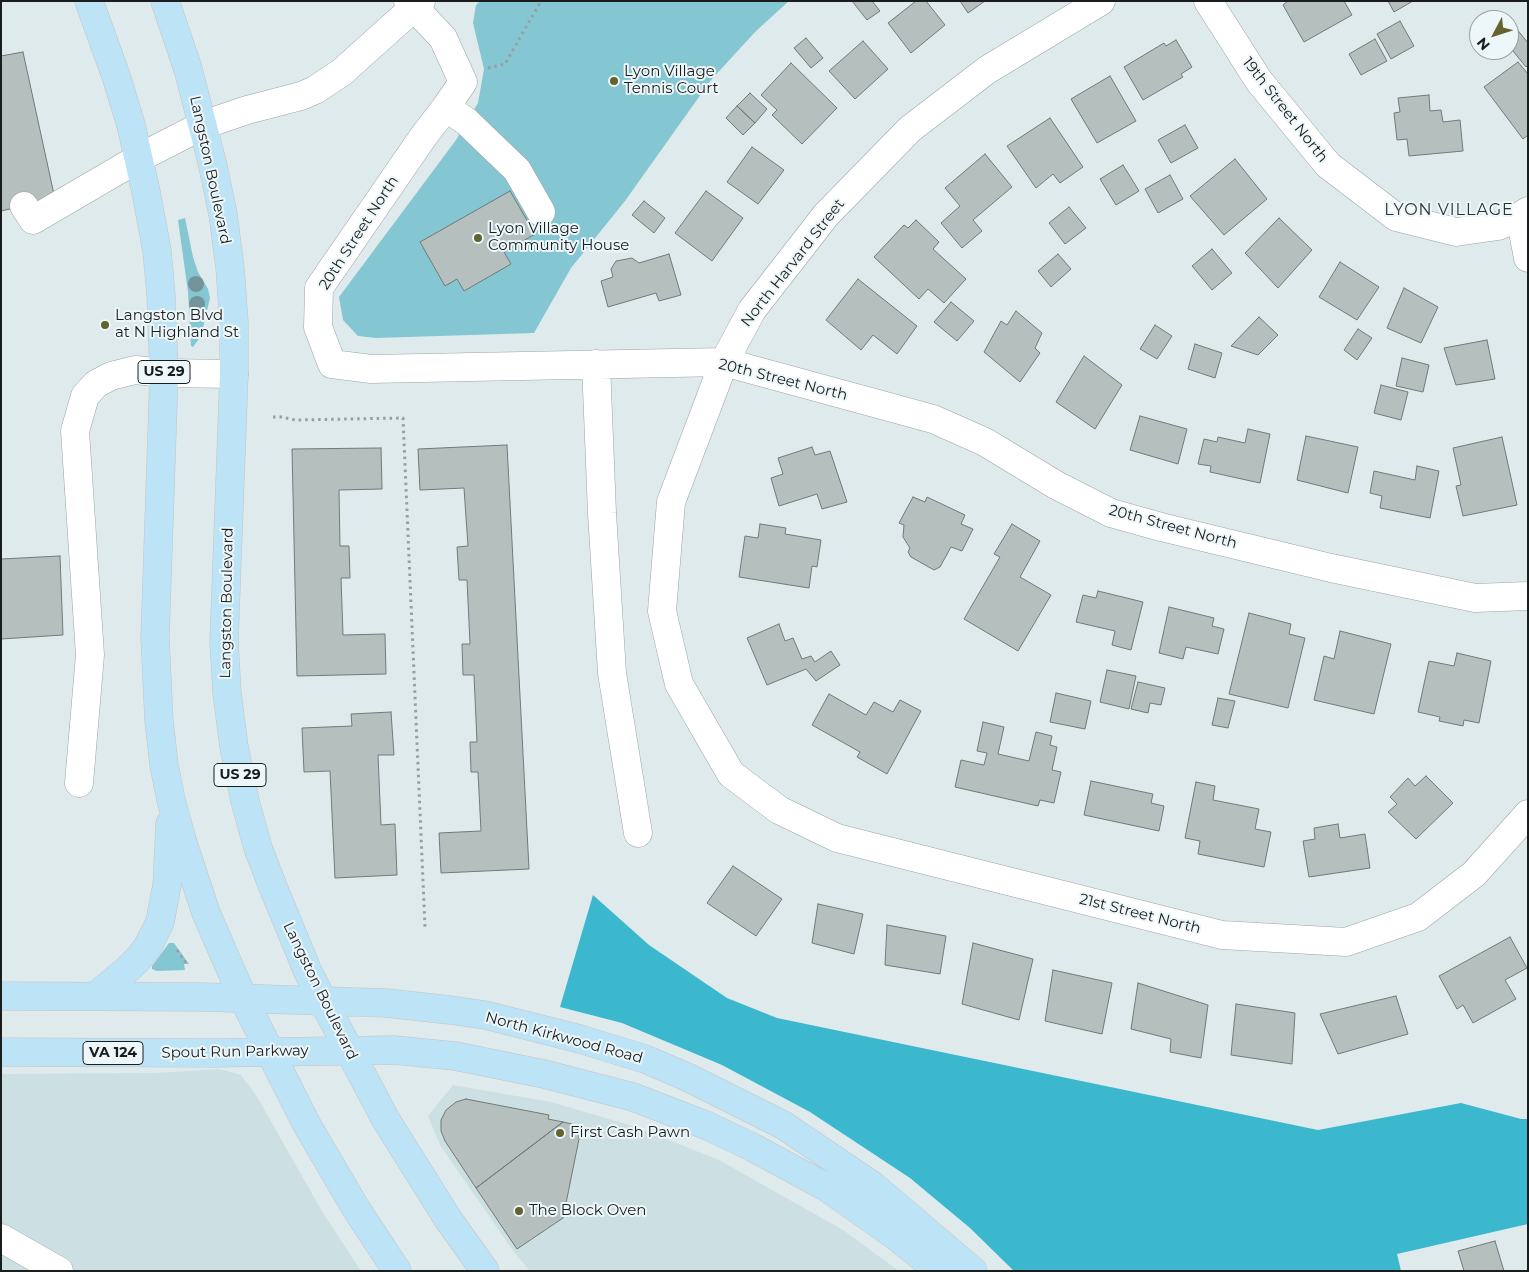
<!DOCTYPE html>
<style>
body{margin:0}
#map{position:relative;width:1529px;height:1272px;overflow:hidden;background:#dfeaec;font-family:Montserrat,sans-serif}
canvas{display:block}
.frame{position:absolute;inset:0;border:2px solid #1a1d1e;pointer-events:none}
.north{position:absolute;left:1469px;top:10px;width:50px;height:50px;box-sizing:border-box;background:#edf7f9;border:1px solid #99a0a1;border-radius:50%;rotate:230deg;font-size:14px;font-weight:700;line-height:20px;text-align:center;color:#1a1d1e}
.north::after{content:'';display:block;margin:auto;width:18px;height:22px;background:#64622f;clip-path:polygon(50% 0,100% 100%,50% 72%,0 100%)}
</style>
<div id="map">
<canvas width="1529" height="1272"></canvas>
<div class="frame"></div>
<div class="north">N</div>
</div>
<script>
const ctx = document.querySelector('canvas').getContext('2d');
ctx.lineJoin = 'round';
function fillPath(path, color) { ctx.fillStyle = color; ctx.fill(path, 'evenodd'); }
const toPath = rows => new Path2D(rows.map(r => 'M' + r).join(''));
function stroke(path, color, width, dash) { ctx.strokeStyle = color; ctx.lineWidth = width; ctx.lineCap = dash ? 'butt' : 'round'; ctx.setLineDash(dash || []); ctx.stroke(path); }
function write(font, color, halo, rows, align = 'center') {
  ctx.font = font + ' Montserrat,sans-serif'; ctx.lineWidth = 4; ctx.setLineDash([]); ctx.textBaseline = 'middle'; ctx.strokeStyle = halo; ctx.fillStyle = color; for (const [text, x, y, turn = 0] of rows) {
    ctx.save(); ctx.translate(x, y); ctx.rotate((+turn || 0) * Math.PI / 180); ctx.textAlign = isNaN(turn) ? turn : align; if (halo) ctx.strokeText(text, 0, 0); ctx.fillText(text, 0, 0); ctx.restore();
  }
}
fillPath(toPath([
 [219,1069,241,1075,256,1095,323,1213,361,1271,1,1271,1,1074,155,1073],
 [453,1085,551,1102,636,1127,719,1160,843,1230,899,1271,530,1271,514,1252,440,1145,428,1116]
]), '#ccdfe3');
fillPath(toPath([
 [480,1,789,1,756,31,711,80,625,201,571,268,534,333,376,338,358,336,343,320,339,297,456,140,478,103,484,69,473,23,476,5],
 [185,218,193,257,198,272,208,289,210,298,201,336,193,347,191,346,188,292,178,220],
 [169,943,174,943,189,964,184,964,185,970,157,971,152,969,152,966]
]), '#85c6d3');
fillPath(toPath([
 [593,895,649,945,727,998,777,1018,1318,1130,1461,1103,1521,1119,1528,1119,1528,1224,1397,1254,1401,1271,1014,1271,970,1228,910,1178,810,1112,722,1065,622,1023,560,1007]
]), '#3bb8ce');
const building = toPath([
 [852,1,872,1,880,11,867,20,852,1],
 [916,1,926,1,945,25,911,53,888,23,916,1],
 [960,1,985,1,968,13,960,1],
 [1288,1,1344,1,1352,15,1304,42,1283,5,1288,1],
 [1388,1,1413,1,1394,12,1388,1],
 [1400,21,1414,46,1391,59,1377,34,1400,21],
 [1516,28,1528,43,1528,65,1526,67,1509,46,1509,34,1516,28],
 [806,38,823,58,811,68,794,48,806,38],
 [1375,39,1387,61,1361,75,1349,54,1375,39],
 [1176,40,1192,67,1181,74,1183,77,1143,100,1124,67,1164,43,1166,46,1176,40],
 [863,41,888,69,855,99,829,71,863,41],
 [23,52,55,199,1,211,1,56,23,52],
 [1518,62,1528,74,1528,135,1523,139,1484,87,1518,62],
 [791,63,837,108,802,144,772,115,777,110,761,95,791,63],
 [1110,76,1136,121,1097,143,1071,99,1110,76],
 [750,93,767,109,755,123,737,106,750,93],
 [1429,95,1430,111,1441,110,1443,122,1460,120,1463,151,1409,156,1407,139,1397,140,1394,113,1400,112,1398,98,1429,95],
 [737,106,755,123,743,135,726,118,737,106],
 [1050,118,1083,167,1060,183,1053,174,1036,188,1007,146,1050,118],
 [1185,125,1198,148,1171,163,1158,140,1185,125],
 [752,147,784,170,758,204,727,182,752,147],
 [985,154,1012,187,973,220,982,231,962,248,941,223,960,206,945,188,985,154],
 [1235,159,1267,199,1224,235,1190,196,1235,159],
 [1123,165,1139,191,1116,205,1100,179,1123,165],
 [1170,175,1183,199,1158,213,1145,189,1170,175],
 [510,191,535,234,504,252,511,264,464,291,457,279,445,286,420,242,510,191],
 [706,191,743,218,712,261,675,233,706,191],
 [644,201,665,218,654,233,632,215,644,201],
 [1069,207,1086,228,1065,244,1049,223,1069,207],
 [1279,218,1312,250,1278,288,1245,253,1279,218],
 [916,220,939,242,933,249,966,279,944,303,928,289,919,299,874,257,904,225,908,228,916,220],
 [1212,249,1232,273,1212,290,1192,266,1212,249],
 [669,254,681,295,659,301,656,293,608,307,601,281,613,277,611,269,616,261,632,258,639,263,669,254],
 [1058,254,1071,269,1051,287,1038,271,1058,254],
 [1340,262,1379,287,1357,320,1319,297,1340,262],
 [858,279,917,326,897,354,873,335,861,350,826,320,858,279],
 [1404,288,1438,307,1421,343,1387,328,1404,288],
 [951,302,974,321,957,341,934,322,951,302],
 [1016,311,1042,333,1035,348,1040,353,1020,382,984,352,1001,321,1007,325,1016,311],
 [1259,317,1278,335,1258,355,1231,346,1259,317],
 [1155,325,1172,336,1157,359,1140,349,1155,325],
 [1358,329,1372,338,1357,360,1344,350,1358,329],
 [1487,340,1495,379,1456,385,1444,348,1487,340],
 [1195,344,1222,353,1215,378,1188,369,1195,344],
 [1084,356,1122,385,1095,429,1056,402,1084,356],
 [1402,358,1429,365,1423,392,1396,386,1402,358],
 [1381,385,1408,392,1401,420,1374,413,1381,385],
 [1140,416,1187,429,1178,464,1130,450,1140,416],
 [1248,429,1270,434,1260,483,1210,472,1211,466,1198,464,1204,439,1217,442,1218,437,1245,443,1248,429],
 [1306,436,1358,447,1348,493,1297,480,1306,436],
 [1502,437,1517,505,1463,516,1456,486,1461,485,1453,448,1502,437],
 [507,445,529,869,441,873,439,833,481,831,478,772,471,772,470,742,477,742,474,675,463,675,462,644,470,644,467,580,459,580,457,547,468,546,464,488,420,490,418,449,507,445],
 [812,447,815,455,830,451,847,502,822,509,817,494,779,506,771,478,783,474,778,458,812,447],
 [381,448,382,489,339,490,340,546,349,546,350,578,341,578,343,635,385,634,386,674,297,676,292,449,381,448],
 [1417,466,1439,471,1430,518,1380,508,1382,496,1370,493,1374,471,1415,480,1417,466],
 [913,497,925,502,927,497,965,515,961,524,973,529,962,551,951,547,940,567,934,570,911,557,908,552,910,548,903,537,904,525,899,523,913,497],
 [760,524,786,528,785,534,821,540,817,567,812,566,809,588,739,577,745,536,758,538,760,524],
 [1012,524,1040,541,1020,577,1051,595,1018,651,964,619,1000,557,994,554,1012,524],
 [60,556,63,635,1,639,1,559,60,556],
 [1098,591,1143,602,1131,650,1112,645,1115,631,1076,622,1083,595,1096,598,1098,591],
 [1169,607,1214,618,1212,626,1224,629,1218,654,1186,647,1183,659,1159,653,1169,607],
 [1249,613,1291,624,1289,634,1305,638,1288,708,1229,694,1249,613],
 [779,624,785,641,793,638,802,659,811,656,815,662,831,651,840,665,816,681,806,669,767,685,747,638,779,624],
 [1340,631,1391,644,1374,714,1314,700,1324,656,1334,659,1340,631],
 [1457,653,1491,661,1479,723,1464,720,1463,726,1439,721,1440,717,1418,712,1429,661,1454,666,1457,653],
 [1107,670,1136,676,1129,709,1100,702,1107,670],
 [1138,682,1165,688,1161,705,1150,703,1148,713,1131,709,1138,682],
 [1056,693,1091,701,1085,729,1050,722,1056,693],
 [829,694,866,715,874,702,893,712,900,700,921,711,887,774,857,757,860,752,812,725,829,694],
 [1218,698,1235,701,1228,728,1212,725,1218,698],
 [391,712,394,755,378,755,381,825,395,824,397,875,335,878,330,771,304,772,302,728,352,726,351,714,391,712],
 [983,722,1004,727,998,754,1029,761,1036,732,1052,736,1050,745,1057,747,1052,770,1061,772,1054,803,1040,800,1038,806,955,787,961,760,984,765,987,753,977,751,983,722],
 [1426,776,1453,803,1416,839,1388,812,1397,804,1390,797,1408,778,1415,786,1426,776],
 [1091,781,1153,794,1151,803,1164,806,1159,831,1084,815,1091,781],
 [1196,782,1215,786,1213,800,1259,809,1255,829,1271,832,1264,867,1198,854,1200,841,1185,838,1196,782],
 [1338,824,1340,838,1365,834,1370,868,1309,877,1303,841,1315,839,1314,828,1338,824],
 [733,866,782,899,756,936,707,903,733,866],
 [818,904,863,914,854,954,812,943,818,904],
 [887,925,946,936,940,974,885,965,887,925],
 [1510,937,1527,968,1505,980,1516,999,1473,1023,1463,1005,1457,1009,1439,976,1510,937],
 [973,943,1033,959,1019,1020,962,1004,973,943],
 [1053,970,1112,983,1102,1034,1045,1021,1053,970],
 [1138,983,1208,1005,1201,1058,1170,1052,1171,1039,1131,1029,1138,983],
 [1396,996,1408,1034,1338,1054,1320,1014,1396,996],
 [1236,1004,1295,1013,1292,1064,1231,1055,1236,1004],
 [466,1099,549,1115,548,1119,563,1122,476,1188,445,1141,441,1131,441,1120,446,1110,456,1102,466,1099],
 [563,1122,572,1124,579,1131,579,1139,563,1218,517,1249,476,1188,563,1122],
 [1495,1241,1504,1271,1464,1271,1458,1251,1495,1241]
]);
fillPath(building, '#b4bfbe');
stroke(building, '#717a79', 1);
const minor = toPath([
 [408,1,443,38,463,82,446,107,423,137,319,288,318,327,332,364,371,369,724,362,933,419,985,442,1056,485,1111,513,1161,527,1331,568,1475,598,1528,596],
 [1101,1,987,70,910,129,826,215,752,310,724,362,671,502,662,611,679,684,731,774,779,810,837,838,1222,935,1346,942,1418,917,1474,874,1528,814],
 [1208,1,1259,81,1328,165,1396,217,1456,232,1498,226,1520,216],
 [446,107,467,122,517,170,541,212],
 [24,206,33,220,139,158,203,125,247,110,301,96,315,90,342,72,421,1],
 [1528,211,1520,216,1528,258],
 [596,364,602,513,612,673,638,833],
 [79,783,90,655,75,431,85,396,96,384,111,376,135,370,164,373,234,374],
 [1,1238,59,1271]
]);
const major = toPath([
 [89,1,116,76,131,125,146,192,157,251,161,295,164,373,155,638,159,721,164,765,171,800,182,840,206,913,243,998,307,1125,355,1207,397,1271],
 [165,1,188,69,212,162,223,214,230,268,234,322,234,374,224,642,227,693,234,747,245,801,258,848,273,887,308,972,323,1001,386,1120,448,1219,485,1271],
 [1,996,203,997,386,1003,450,1010,485,1015,580,1039,645,1059,687,1077,783,1125,872,1185,973,1271],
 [96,996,129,968,139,958,148,946,160,922,167,885,170,824],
 [1,1052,214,1053,394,1050,455,1056,544,1074,633,1097,708,1126,752,1147,826,1187,897,1237,939,1271]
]);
stroke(minor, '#9ba5a7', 29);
stroke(major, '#c3c4c4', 29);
stroke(toPath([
 [488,68,505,64,541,1],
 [273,417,282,417,295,420,403,418,425,928],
 [177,950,188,966]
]), '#979fa0', 3, [2.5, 4]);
stroke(minor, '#fff', 28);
stroke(major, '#bde3f7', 28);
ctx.fillStyle = '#73949a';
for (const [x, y] of [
 [196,284],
 [197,304]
]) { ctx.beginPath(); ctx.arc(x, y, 8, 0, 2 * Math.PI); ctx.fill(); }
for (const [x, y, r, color] of [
 [614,81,5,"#64622f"],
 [478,238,5,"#64622f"],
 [105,325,5,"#64622f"],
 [560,1133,5,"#64622f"],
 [519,1211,5,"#64622f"]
]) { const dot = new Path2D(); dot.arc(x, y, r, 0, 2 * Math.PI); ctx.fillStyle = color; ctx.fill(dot); stroke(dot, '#edf7f9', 2); }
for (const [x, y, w] of [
 [164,372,52],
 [240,775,52],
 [113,1053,60]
]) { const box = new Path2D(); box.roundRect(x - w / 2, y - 11.5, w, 23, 4); ctx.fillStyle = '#edf7f9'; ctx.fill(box); stroke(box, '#1a1d1e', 1); }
write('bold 14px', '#1a1d1e', null, [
 ["US 29",164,372],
 ["US 29",240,775],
 ["VA 124",113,1053]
]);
write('15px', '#1a1d1e', '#edf7f9', [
 ["Lyon Village",624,72],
 ["Tennis Court",624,89],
 ["Lyon Village",488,229],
 ["Community House",488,246],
 ["Langston Blvd",115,316],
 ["at N Highland St",115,333],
 ["First Cash Pawn",570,1133],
 ["The Block Oven",529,1211]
], 'left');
write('15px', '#1a1d1e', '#edf7f9', [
 ["19th Street North",1285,110,52],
 ["Langston Boulevard",210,170,78],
 ["20th Street North",359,233,-57],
 ["North Harvard Street",793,263,-52],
 ["20th Street North",783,380,14],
 ["20th Street North",1173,527,15],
 ["Langston Boulevard",227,603,-89],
 ["21st Street North",1140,914,14],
 ["Langston Boulevard",320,991,64],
 ["North Kirkwood Road",564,1038,15],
 ["Spout Run Parkway",235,1052,-1]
]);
ctx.letterSpacing = '1px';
write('16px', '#2b3334', '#edf7f9', [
 ["LYON VILLAGE",1449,210]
]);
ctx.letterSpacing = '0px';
</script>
